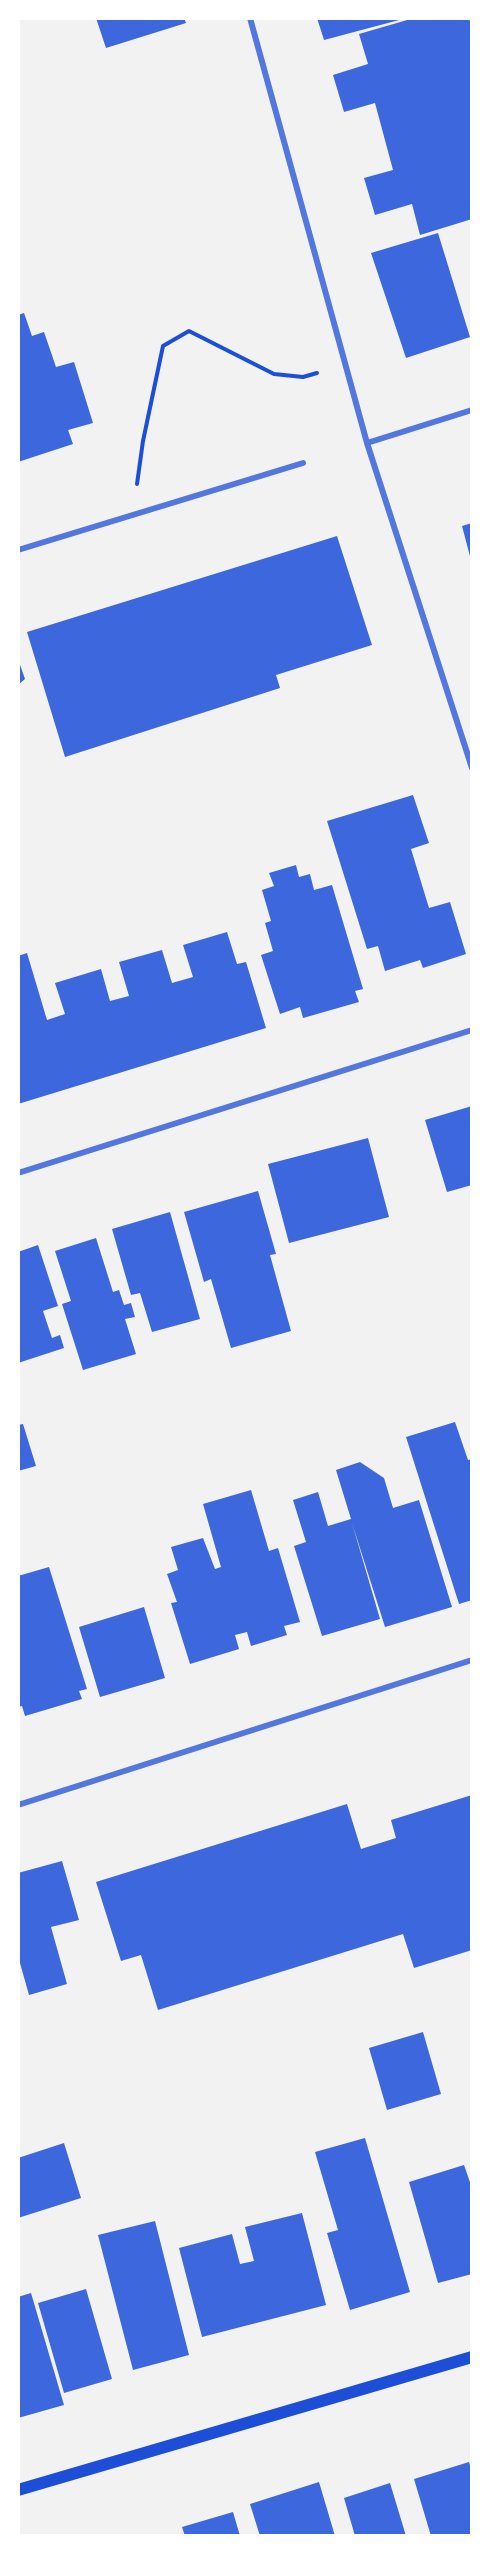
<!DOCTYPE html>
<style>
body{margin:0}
#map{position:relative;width:490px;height:2554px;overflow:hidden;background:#f2f2f2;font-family:"Space Grotesk",sans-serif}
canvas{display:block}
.frame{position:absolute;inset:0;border:20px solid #fff;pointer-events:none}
</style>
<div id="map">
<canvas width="490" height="2554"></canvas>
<div class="frame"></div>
</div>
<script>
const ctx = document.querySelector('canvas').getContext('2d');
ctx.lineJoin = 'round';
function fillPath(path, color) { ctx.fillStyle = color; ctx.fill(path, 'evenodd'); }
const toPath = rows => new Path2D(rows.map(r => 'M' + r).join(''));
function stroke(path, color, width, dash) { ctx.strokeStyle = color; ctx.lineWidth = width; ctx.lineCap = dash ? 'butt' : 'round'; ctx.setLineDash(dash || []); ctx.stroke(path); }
fillPath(toPath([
 [96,18,184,18,186,23,106,48],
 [317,18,403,18,403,19,324,40],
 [414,18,469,18,472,28,472,219,420,235,412,204,375,215,364,178,393,170,375,103,344,112,333,75,368,64,359,34],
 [438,233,470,337,406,358,371,253],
 [24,313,32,336,44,332,56,367,74,362,93,423,68,430,73,444,18,462,18,315],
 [472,523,472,560,471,560,462,526],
 [337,536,372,645,276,675,280,688,65,757,27,632],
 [18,659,25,679,18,685],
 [413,795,429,843,411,849,429,908,450,902,466,954,423,968,420,960,385,971,378,946,367,949,327,821],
 [296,865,299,877,310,874,314,890,332,885,363,989,355,991,359,1002,303,1018,300,1007,280,1014,261,955,273,951,265,923,271,921,262,890,274,886,269,873],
 [227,932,237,964,246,962,266,1028,18,1104,18,956,27,953,47,1020,65,1014,55,983,101,969,110,1001,129,996,119,962,162,950,172,983,193,977,183,945],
 [472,1106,472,1185,447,1192,425,1120],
 [368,1138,389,1217,289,1243,268,1164],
 [258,1191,276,1254,270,1255,291,1331,231,1348,211,1279,204,1282,184,1212],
 [170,1212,200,1319,152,1332,140,1293,131,1295,112,1229],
 [96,1238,113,1292,119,1290,124,1305,131,1303,135,1317,125,1319,136,1354,83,1370,62,1304,71,1301,55,1251],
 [38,1245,58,1306,43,1311,52,1338,60,1335,64,1348,18,1363,18,1252],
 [455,1422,468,1460,472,1459,472,1600,459,1604,406,1437],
 [23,1424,36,1466,18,1471,18,1425],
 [360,1462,384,1478,393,1508,419,1500,452,1607,385,1627,352,1523,380,1619,322,1636,294,1546,306,1542,293,1500,318,1492,328,1526,351,1519,336,1470],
 [251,1490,269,1551,278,1548,300,1622,284,1626,287,1635,251,1646,247,1632,235,1635,239,1649,190,1664,171,1603,177,1602,167,1574,178,1570,171,1547,203,1538,215,1569,221,1567,203,1504],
 [49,1567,87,1689,79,1691,82,1699,25,1716,22,1706,18,1707,18,1576],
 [144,1607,165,1678,100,1697,79,1627],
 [472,1795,472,1950,414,1968,403,1934,158,2010,141,1955,121,1961,96,1882,347,1804,361,1849,396,1838,391,1820],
 [62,1861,79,1920,51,1927,67,1984,29,1995,18,1956,18,1873],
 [423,2032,441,2094,387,2110,369,2048],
 [365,2138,410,2292,350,2310,327,2233,338,2230,315,2152],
 [64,2143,81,2198,18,2218,18,2158],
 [464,2165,472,2188,472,2274,438,2283,409,2182],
 [302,2213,326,2305,202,2337,179,2248,232,2234,240,2264,254,2261,245,2227],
 [155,2221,189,2355,133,2370,98,2235],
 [86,2289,112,2379,64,2393,38,2303],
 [31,2293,64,2405,18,2418,18,2297],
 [469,2462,472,2472,472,2536,431,2536,414,2479],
 [319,2482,335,2536,260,2536,250,2504],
 [390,2483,406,2536,355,2536,344,2498],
 [233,2512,240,2536,185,2536,182,2527]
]), '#3d67dc');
stroke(toPath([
 [137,484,143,441,163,346,189,331,274,374,303,377,317,373]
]), '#1d4ed8', 4);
stroke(toPath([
 [250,18,367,443,472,768],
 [367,443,472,410],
 [18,550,303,463],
 [18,1173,472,1030],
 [18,1805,472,1660]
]), '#5277de', 6);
stroke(toPath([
 [18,2490,472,2357]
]), '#1d4ed8', 12);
</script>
